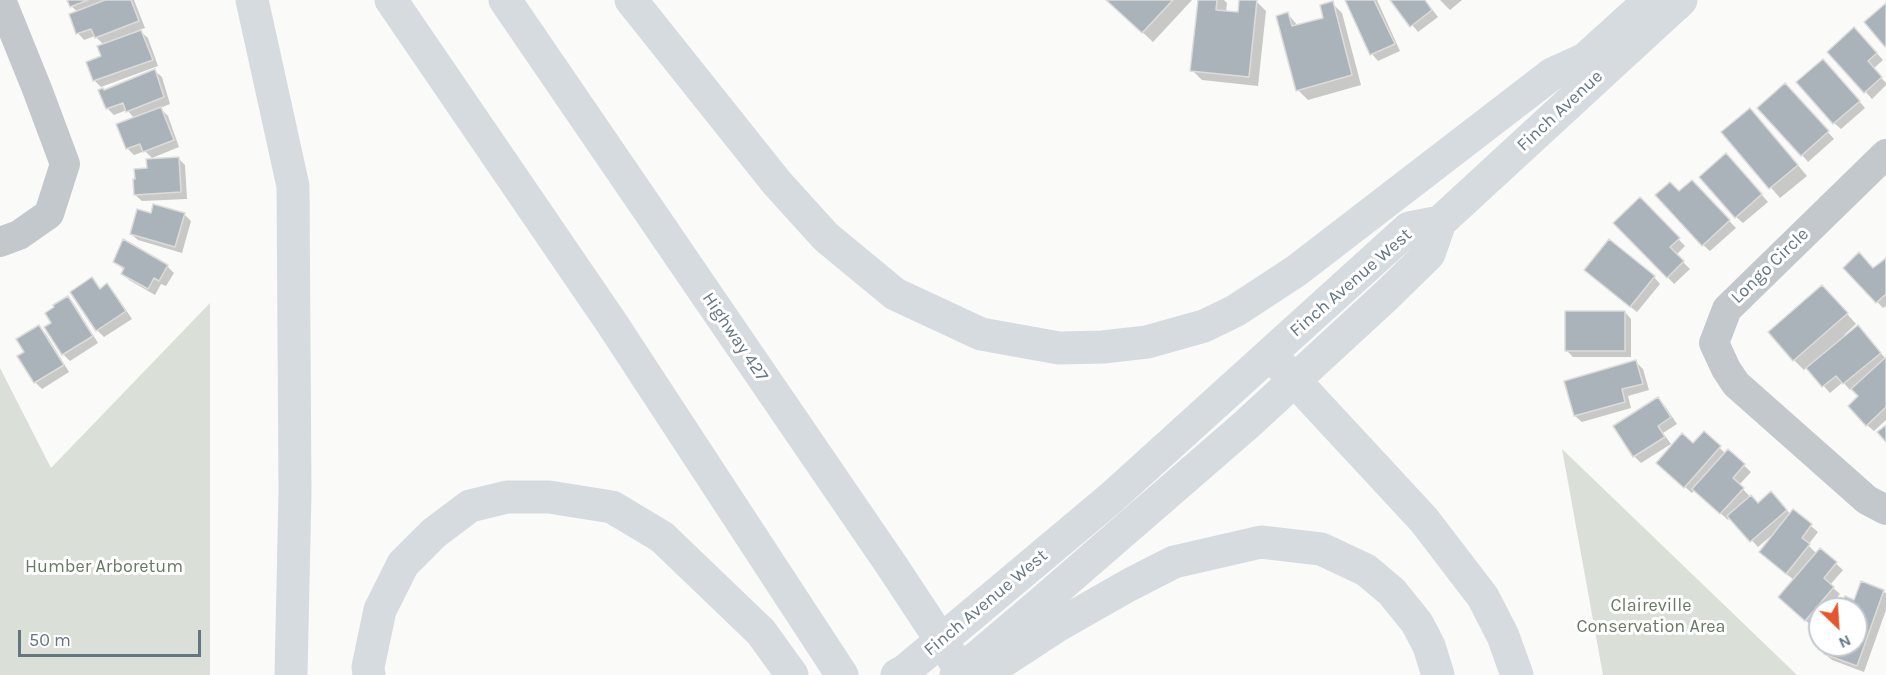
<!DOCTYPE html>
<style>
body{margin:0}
#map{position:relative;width:1886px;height:675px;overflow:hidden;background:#fafaf8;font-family:Karla,sans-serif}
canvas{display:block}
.north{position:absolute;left:1808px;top:597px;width:60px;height:60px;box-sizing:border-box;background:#fff;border:2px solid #c1c8cd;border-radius:50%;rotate:155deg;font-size:16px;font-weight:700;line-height:24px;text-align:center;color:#657683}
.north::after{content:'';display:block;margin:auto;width:21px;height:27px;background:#e4572e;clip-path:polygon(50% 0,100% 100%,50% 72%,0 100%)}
.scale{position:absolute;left:18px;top:630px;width:183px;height:27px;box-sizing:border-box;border:3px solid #657683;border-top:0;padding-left:8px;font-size:18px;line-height:21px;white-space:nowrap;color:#657683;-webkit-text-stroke:4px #fff;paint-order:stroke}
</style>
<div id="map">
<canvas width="1886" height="675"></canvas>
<div class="north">N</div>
<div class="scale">50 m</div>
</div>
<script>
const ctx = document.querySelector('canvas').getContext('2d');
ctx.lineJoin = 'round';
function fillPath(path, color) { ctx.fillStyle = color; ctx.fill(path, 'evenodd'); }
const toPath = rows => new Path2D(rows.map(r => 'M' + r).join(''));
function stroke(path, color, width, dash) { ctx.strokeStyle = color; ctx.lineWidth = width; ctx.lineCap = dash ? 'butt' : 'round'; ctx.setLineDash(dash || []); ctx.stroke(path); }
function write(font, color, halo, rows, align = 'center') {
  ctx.font = font + ' Karla,sans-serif'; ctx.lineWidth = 6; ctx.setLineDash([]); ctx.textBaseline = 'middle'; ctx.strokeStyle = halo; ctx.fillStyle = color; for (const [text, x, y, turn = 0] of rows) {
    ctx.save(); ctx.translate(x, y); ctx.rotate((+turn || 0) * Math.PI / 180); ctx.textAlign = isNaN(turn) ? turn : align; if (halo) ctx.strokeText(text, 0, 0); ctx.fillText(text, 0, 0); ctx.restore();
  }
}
fillPath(toPath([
 [210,303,210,675,0,675,0,368,51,468],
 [1562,449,1797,675,1603,675]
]), '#dadfd7');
fillPath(toPath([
 [69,0,134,0,145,28,139,30,148,38,158,66,101,87,94,80,103,57,104,45,95,36,84,40,78,33,78,12,71,6],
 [1108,0,1192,0,1153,42],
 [1199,0,1224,0,1227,3,1226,12,1239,13,1241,0,1256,1,1266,11,1258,86,1202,80,1192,70],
 [1346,0,1377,0,1400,51,1378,61,1372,54],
 [1392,0,1425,0,1438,17,1418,32],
 [1440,0,1462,0,1450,10],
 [1332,3,1342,13,1361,85,1308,100,1298,90,1288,14,1298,26,1325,19],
 [1861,36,1883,60,1873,69,1886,83,1886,85,1872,99,1829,52],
 [1830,67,1865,108,1841,129,1834,123],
 [155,71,162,77,170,104,160,108,168,116,179,147,152,158,145,151,134,155,127,148,135,119,127,110,114,115,108,109,100,91,104,91],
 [1792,92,1834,139,1808,162,1802,155],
 [1760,120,1807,176,1780,198,1723,132],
 [178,158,185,165,187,199,142,201,135,195,148,169],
 [1733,162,1768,202,1743,223,1736,217],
 [1692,182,1736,228,1710,251,1703,245,1680,193],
 [1640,200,1685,246,1676,255,1690,269,1674,284,1616,223],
 [184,214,191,221,182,253,138,240,131,234,152,215],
 [1886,260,1886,306,1883,308,1845,268,1874,270],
 [115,262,167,266,174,273,166,286,161,284,155,295,129,280,123,273,124,270],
 [1592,276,1654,277,1660,284,1637,312],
 [92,279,101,289,107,285,114,292,132,319,104,337,97,330,72,292],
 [67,297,74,304,98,343,70,361,63,354,53,323],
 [1832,297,1856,324,1844,335,1845,337,1864,334,1886,359,1886,420,1874,431,1867,425,1860,397,1852,388,1850,390,1843,382,1830,393,1807,367,1804,370,1794,360],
 [1625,312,1631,319,1631,357,1573,357,1567,351],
 [39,327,46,334,69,372,42,389,35,382,26,352],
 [1636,362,1643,369,1649,390,1628,396,1631,408,1582,422,1575,416],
 [1658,399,1665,406,1677,424,1663,433,1671,444,1641,463,1634,456,1615,426],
 [1704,433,1725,453,1728,451,1751,472,1739,485,1758,505,1778,500,1791,515,1793,511,1818,532,1808,545,1817,554,1821,550,1843,570,1830,585,1840,594,1827,609,1820,609,1820,617,1812,626,1786,604,1794,580,1767,559,1774,536,1772,535,1758,547,1730,517,1728,520,1695,490,1692,493,1665,470,1693,445],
 [1862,583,1886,593,1886,610,1864,672,1832,660,1825,654,1829,645,1856,645,1856,609,1842,609,1855,602]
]), '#0003');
const building = toPath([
 [67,0,88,0,70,7,67,0],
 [105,0,131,0,139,21,95,38,91,29,76,34,69,14,105,0],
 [1106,0,1173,0,1142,33,1106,0],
 [1198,0,1217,0,1216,10,1238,12,1239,0,1257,0,1249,77,1190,71,1198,0],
 [1345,0,1374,0,1395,44,1370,55,1345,0],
 [1390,0,1425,0,1432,10,1410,27,1390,0],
 [1333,1,1352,75,1296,91,1276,16,1288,12,1292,26,1323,18,1320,5,1333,1],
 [1886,3,1886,46,1885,47,1864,22,1886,3],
 [1854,27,1877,53,1868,61,1882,77,1864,93,1827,52,1854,27],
 [141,30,153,60,93,81,86,62,101,56,97,46,141,30],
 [1823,59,1860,101,1833,124,1796,82,1823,59],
 [155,69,164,97,126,112,123,103,106,109,98,90,103,88,104,90,155,69],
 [1785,83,1829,131,1801,156,1757,108,1785,83],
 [161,107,174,140,143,152,140,144,126,149,116,124,161,107],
 [1750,108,1798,165,1769,189,1721,132,1750,108],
 [1726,153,1762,194,1735,218,1699,177,1726,153],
 [179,157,181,192,134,195,133,179,135,179,134,169,147,168,146,159,179,157],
 [1692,180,1730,220,1702,246,1655,195,1670,182,1679,191,1692,180],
 [1640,197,1680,238,1670,247,1684,261,1667,278,1613,223,1640,197],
 [153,204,185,213,175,247,130,234,137,209,151,213,153,204],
 [123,239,168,265,159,281,154,278,148,289,121,274,124,268,113,262,123,239],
 [1609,239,1655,276,1630,307,1584,270,1609,239],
 [1859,252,1873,268,1886,258,1886,294,1876,303,1843,268,1859,252],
 [92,277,100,289,107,283,126,311,96,331,70,292,92,277],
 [1822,285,1848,313,1793,361,1768,332,1822,285],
 [68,296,93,336,62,355,44,327,51,323,45,313,54,307,53,305,68,296],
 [1565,311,1625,311,1625,351,1565,351,1565,311],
 [39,325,64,365,34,383,17,356,24,352,16,339,39,325],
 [1858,325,1881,353,1843,384,1836,376,1822,387,1806,368,1858,325],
 [1886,357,1886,407,1866,426,1848,406,1858,396,1851,389,1886,357],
 [1636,360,1643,384,1622,389,1625,402,1574,416,1564,381,1636,360],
 [1658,397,1671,417,1658,426,1665,437,1633,457,1613,426,1658,397],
 [1886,425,1886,442,1877,432,1886,425],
 [1704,431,1721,446,1684,488,1656,463,1682,433,1693,443,1704,431],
 [1728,449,1745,464,1733,478,1744,488,1720,514,1692,489,1728,449],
 [1771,491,1787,510,1750,542,1727,516,1751,495,1758,503,1771,491],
 [1793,509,1812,524,1802,538,1810,544,1786,574,1759,552,1793,509],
 [1820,548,1837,562,1824,578,1834,587,1805,621,1778,597,1820,548],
 [1861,581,1884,590,1857,666,1824,654,1827,645,1856,645,1856,609,1840,609,1845,596,1854,600,1861,581]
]);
fillPath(building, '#aab3b9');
stroke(building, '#dcdcda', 1.5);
stroke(toPath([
 [1886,154,1727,309,1714,343,1726,369,1736,384,1867,500,1886,510],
 [0,242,19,235,49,214,65,164,37,89,1,0]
]), '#c3c8cc', 30);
stroke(toPath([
 [900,675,1111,498,1409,228,1440,222],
 [956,675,1042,602,1246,425,1387,295,1429,254,1440,222,1681,0]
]), '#d6dbdf', 33);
stroke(toPath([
 [252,0,293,186,295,492,291,675],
 [391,0,613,325,842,675],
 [505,0,892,566,964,675],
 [631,0,777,183,826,237,895,294,981,334,1059,348,1103,347,1147,342,1204,326,1235,311,1296,271,1552,74,1585,59,1648,2,1676,5],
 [1270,354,1424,520,1483,597,1503,636,1517,675],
 [369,675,368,667,380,610,403,564,434,533,470,506,507,497,549,497,612,507,662,537,761,632,792,675],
 [897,675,908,669],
 [982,675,1057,626,1129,585,1174,562,1261,542,1321,549,1366,570,1392,592,1417,623,1429,646,1438,675]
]), '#d6dbdf', 33);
write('18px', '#657683', '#fff', [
 ["Finch Avenue",1560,111,-43],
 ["Longo Circle",1770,266,-44],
 ["Finch Avenue West",1351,283,-41],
 ["Highway 427",735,337,56],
 ["Finch Avenue West",986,603,-40]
]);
write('18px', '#687a64', '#fff', [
 ["Humber Arboretum",104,567],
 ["Claireville",1651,606],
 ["Conservation Area",1651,627]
]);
</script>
